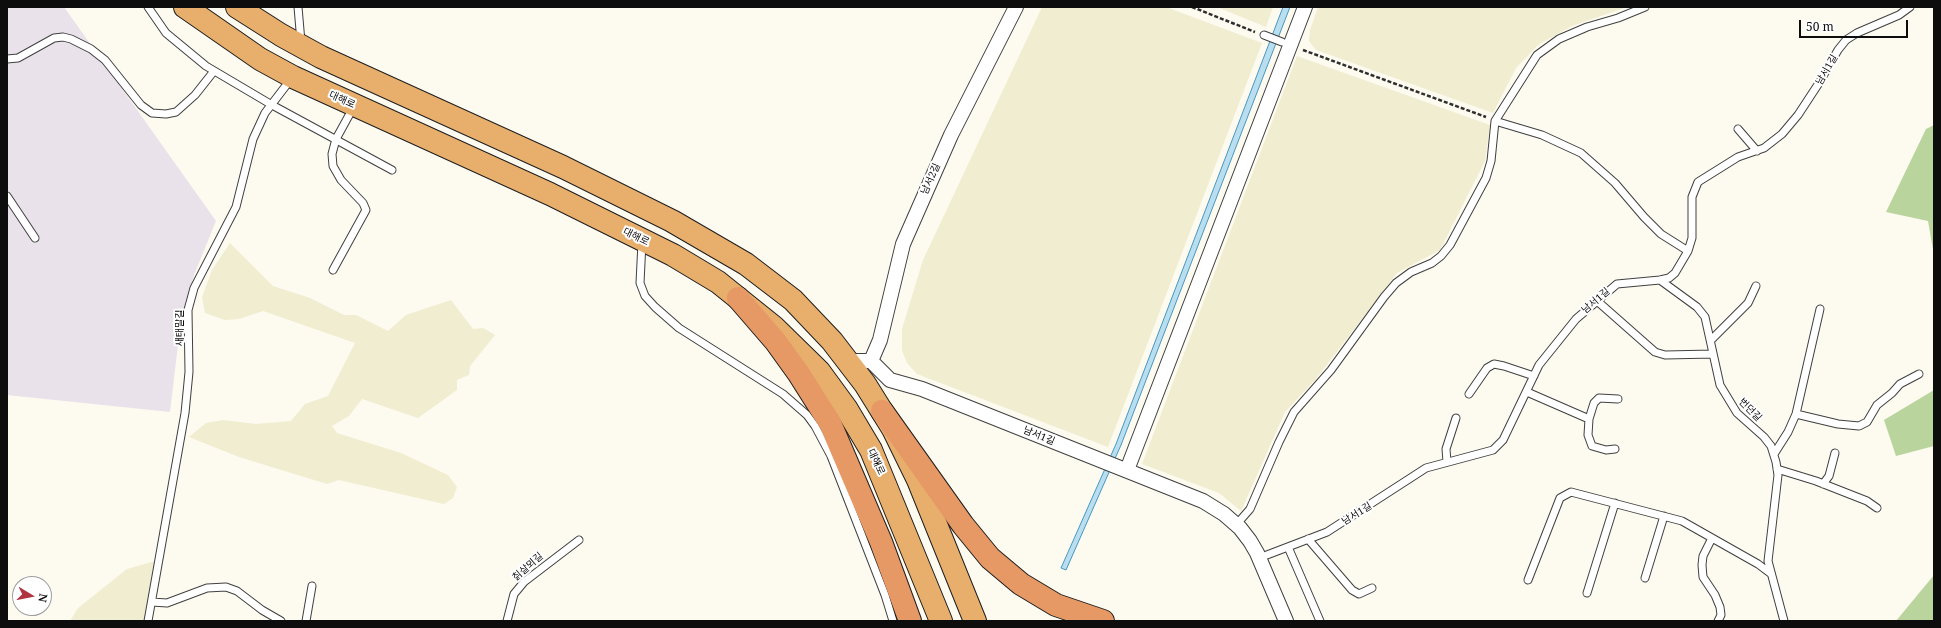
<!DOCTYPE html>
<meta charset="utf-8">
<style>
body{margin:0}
#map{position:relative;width:1941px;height:628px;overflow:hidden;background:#fdfaef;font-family:"Noto Serif",serif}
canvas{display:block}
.frame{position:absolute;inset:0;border:8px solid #0d0d0d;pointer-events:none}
.north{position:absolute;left:12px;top:576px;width:40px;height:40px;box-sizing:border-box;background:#fff;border:1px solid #9e9e9e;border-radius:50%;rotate:100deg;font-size:11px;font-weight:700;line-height:16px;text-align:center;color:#0d0d0d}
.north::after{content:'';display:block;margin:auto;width:14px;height:18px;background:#b03340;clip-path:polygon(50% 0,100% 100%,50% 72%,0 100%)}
.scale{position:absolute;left:1799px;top:20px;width:109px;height:18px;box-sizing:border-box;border:2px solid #0d0d0d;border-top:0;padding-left:5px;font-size:12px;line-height:14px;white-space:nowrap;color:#0d0d0d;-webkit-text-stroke:3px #fff;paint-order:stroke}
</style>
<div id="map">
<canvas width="1941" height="628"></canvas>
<div class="frame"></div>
<div class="north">N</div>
<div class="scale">50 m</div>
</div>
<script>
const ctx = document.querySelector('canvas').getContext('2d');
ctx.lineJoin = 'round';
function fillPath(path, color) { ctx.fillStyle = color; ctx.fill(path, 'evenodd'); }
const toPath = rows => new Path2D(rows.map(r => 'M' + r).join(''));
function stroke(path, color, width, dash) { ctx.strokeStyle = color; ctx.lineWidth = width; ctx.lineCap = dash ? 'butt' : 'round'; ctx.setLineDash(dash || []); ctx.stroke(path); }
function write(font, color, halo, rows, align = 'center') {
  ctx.font = font + ' "Noto Serif","Noto Sans KR",serif'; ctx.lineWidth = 4; ctx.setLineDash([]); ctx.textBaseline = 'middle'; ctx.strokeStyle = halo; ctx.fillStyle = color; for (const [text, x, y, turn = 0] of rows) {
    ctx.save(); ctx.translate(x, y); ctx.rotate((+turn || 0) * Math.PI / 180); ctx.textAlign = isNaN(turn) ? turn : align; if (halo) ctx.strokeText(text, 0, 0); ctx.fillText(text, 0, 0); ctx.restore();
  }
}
fillPath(toPath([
 [7,7,64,7,216,221,194,275,180,328,170,412,7,395]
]), '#eae2eb');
fillPath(toPath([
 [1042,7,1166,7,1262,43,1108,447,917,374,907,363,902,350,902,329,923,260],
 [1217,7,1273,7,1266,27],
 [1318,7,1627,7,1572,26,1538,45,1516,68,1493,113,1316,50,1309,41,1310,30],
 [1297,56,1490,125,1485,161,1440,250,1397,273,1316,379,1285,412,1241,511,1219,493,1142,464],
 [230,243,273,286,310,298,344,315,356,315,388,331,406,315,451,300,473,329,483,328,495,335,470,366,469,375,457,380,457,390,418,418,362,399,349,416,332,426,337,433,401,453,448,475,457,487,453,498,444,504,339,480,327,484,239,457,189,437,206,423,223,420,256,424,291,421,305,404,328,396,355,343,263,311,239,319,225,320,205,313,202,297,212,270],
 [155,561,144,621,70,621,78,608,127,569]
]), '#f1edd1');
fillPath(toPath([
 [1934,125,1934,255,1928,221,1886,212,1926,129],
 [1934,390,1934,446,1896,456,1884,420],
 [1934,575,1934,621,1896,621]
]), '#b9d49d');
const water = toPath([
 [1283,7,1290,7,1121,445,1066,570,1061,568,1116,444,1283,7]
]);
fillPath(water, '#b9def0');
stroke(water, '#4797c0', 1);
const service = toPath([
 [148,7,166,33,206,66,272,105,392,170],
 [298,7,301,42],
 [1264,35,1282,42],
 [7,59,18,58,54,38,63,37,71,39,91,49,105,60,141,105,152,113,166,114,176,112,195,95,214,71],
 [1495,121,1542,135,1581,153,1615,183,1644,217,1661,234,1688,251],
 [1738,129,1757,151],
 [7,196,35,238],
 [642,242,640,283,645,296,655,307,679,328,783,394,807,415,815,426,831,456,885,595,893,621],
 [333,270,366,210,363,203,341,180,333,166,332,154,336,139,353,108],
 [1660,280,1697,307,1705,317,1720,385,1737,413,1764,437,1771,446,1776,462,1778,475,1768,561,1784,621],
 [1596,300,1655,352,1665,355,1713,354],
 [1711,340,1748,303,1756,286],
 [1527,392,1589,419],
 [1469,394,1487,368,1494,364,1504,366,1534,376],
 [1796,414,1838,424,1859,426,1867,422,1877,405,1892,393,1900,384,1919,374],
 [1615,449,1606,450,1592,446,1588,435,1589,419,1594,403,1599,398,1618,399],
 [1774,454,1788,432,1796,414,1820,309],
 [1447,462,1446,449,1456,418],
 [1777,469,1816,481,1867,501,1877,508],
 [1823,484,1829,476,1835,453],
 [1236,525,1250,509,1279,442,1294,412,1331,370,1384,297,1396,283,1411,272,1432,263,1441,256,1450,245,1486,178,1491,161,1495,121,1537,55,1559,39,1587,27,1618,18,1645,7],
 [1712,538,1703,556,1702,565,1703,577,1715,595,1720,607,1721,615,1718,621],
 [1308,539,1352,590,1359,594,1372,588],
 [1288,547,1320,621],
 [1259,558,1327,532,1426,468,1493,450,1503,440,1539,365,1576,319,1617,284,1660,280,1669,278,1675,273,1688,251,1692,238,1692,197,1698,182,1738,157,1764,148,1782,134,1798,115,1819,83,1838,50,1846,40,1857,33,1899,15,1910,7],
 [1645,578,1664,516],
 [1528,580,1560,498,1571,492,1682,521,1758,564,1770,573],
 [1587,593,1615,503],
 [152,602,167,603,207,588,226,587,237,591,262,610,281,621],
 [148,621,185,413,189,372,188,310,194,288,236,207,253,139,265,113,291,79],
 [306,621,312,586],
 [507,621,514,594,524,582,579,540]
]);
const minor = toPath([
 [848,361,871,361,890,380,922,389,1203,501,1224,514,1240,528,1250,541,1257,553,1286,621],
 [871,361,880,340,903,244,951,135,1016,7],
 [1127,470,1305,7]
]);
const trunk = toPath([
 [185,7,260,59,293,77,550,194,673,255,718,282,774,327,819,371,846,408,871,450,941,621],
 [237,7,281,35,321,57,563,167,672,221,746,264,793,300,832,341,865,384,893,429,918,480,975,621]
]);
const motorway = toPath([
 [738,298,776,342,799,374,830,423,881,542,910,621],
 [882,411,963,525,990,558,1021,584,1056,605,1103,621]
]);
stroke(service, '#404040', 9);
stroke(minor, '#404040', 16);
stroke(trunk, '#1e1e1e', 24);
stroke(motorway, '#1e1e1e', 24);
stroke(toPath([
 [1192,7,1255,32],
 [1303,50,1486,117]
]), '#2f2f2f', 2.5, [4, 2]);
stroke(service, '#fff', 7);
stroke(minor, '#fff', 14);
stroke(trunk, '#e8af6c', 22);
stroke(motorway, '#e69865', 22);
write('10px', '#0d0d0d', '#fff', [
 ["남서1길",1827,70,-60],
 ["대해로",342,100,24],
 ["남서2길",931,179,-66],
 ["대해로",636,237,26],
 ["남서1길",1596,301,-41],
 ["새태말길",180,328,-90],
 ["번던길",1750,410,45],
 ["남서1길",1039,436,22],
 ["대해로",876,462,65],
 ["남서1길",1357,514,-32],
 ["칡살뫼길",528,567,-41]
]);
</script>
